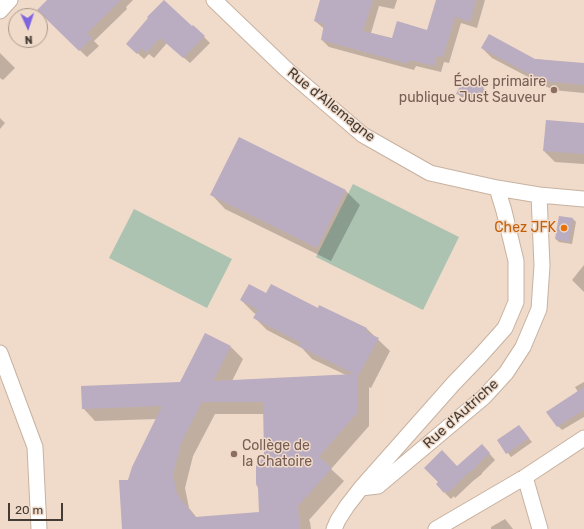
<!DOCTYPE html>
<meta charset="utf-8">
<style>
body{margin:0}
#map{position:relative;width:584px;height:529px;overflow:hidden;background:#f0dac9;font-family:Rubik,sans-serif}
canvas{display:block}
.north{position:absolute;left:8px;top:8px;width:40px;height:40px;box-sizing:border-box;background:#f0dac9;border:1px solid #ab9a8d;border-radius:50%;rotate:177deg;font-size:11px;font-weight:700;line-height:16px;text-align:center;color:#433b34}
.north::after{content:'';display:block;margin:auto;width:14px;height:18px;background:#7f66e1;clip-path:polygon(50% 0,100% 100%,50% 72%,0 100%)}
.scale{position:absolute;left:8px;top:503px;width:55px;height:18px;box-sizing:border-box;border:2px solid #433b34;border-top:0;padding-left:5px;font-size:12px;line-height:14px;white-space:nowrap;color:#433b34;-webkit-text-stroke:3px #f0dac9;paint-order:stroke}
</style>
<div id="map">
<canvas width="584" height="529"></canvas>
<div class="north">N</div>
<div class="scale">20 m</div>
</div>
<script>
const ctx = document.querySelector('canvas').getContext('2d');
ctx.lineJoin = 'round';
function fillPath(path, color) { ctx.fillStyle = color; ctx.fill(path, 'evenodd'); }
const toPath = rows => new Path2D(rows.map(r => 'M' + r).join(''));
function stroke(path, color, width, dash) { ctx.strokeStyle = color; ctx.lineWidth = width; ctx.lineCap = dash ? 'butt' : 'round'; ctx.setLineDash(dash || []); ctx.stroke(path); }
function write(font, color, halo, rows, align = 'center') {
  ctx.font = font + ' Rubik,sans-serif'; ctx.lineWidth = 3; ctx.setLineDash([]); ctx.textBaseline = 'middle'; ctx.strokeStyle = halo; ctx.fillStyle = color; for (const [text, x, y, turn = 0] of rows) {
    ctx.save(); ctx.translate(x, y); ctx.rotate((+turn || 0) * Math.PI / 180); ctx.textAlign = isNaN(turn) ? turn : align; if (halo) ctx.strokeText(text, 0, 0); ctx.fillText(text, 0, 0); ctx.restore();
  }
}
fillPath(toPath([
 [353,184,459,237,423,310,316,257],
 [134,209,232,259,207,308,109,258]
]), '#acc3b2');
fillPath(toPath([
 [48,0,133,0,126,7,127,9,94,41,99,46,87,57,38,10],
 [350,0,397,0,394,9,379,6,371,33,393,39,428,31,438,0,485,0,477,28,461,23,449,63,444,62,441,72,416,66,414,70,329,47,322,40,324,28,322,27,315,21],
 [193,26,210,43,190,63,167,43,154,58,149,54,144,59,128,44,192,27],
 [482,48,535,59,584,64,584,93,553,90,492,58],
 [0,53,15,68,3,80,0,78],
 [483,88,487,92,482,102,461,97,458,94],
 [0,118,5,123,0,129],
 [584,124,584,164,555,162,544,151],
 [346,191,360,205,331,261,225,209,212,195],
 [572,218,576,222,572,244,559,242,556,239],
 [584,265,584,292,572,280],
 [267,294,318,309,367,329,390,351,371,388,369,387,369,426,331,469,344,481,309,520,310,522,311,529,123,529,129,481,157,419,95,421,83,408,180,383,231,347,243,359,232,381,346,375,312,359,302,348,267,330,255,318,256,314,254,313,241,300],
 [215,414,264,414,265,456,260,513,197,518,189,508,185,488,193,456],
 [584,382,584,417,562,430,556,424,578,392,575,387],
 [522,430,532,442,511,457,498,440],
 [488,452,495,460,482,473,482,474,473,481,455,498,454,496,451,499,445,493,457,467],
 [505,519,513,529,491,529,491,527]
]), '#0003');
fillPath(toPath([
 [47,0,121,0,87,33,92,38,79,51,37,10],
 [164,0,192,26,193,25,205,36,183,58,160,38,147,53,142,48,137,54,126,44,148,18,147,17],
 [320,0,373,0,363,31,392,38,397,21,427,30,436,0,476,0,470,22,455,17,443,57,437,56,434,66,409,60,408,64,321,40,324,24,314,21],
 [489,34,535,59,584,63,584,85,542,81,481,48],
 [464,78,484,87,478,99,456,94],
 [546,120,584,123,584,154,543,151],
 [239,137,346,190,317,248,210,195],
 [559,216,573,218,569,242,555,239],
 [249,284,266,293,271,284,318,308,319,305,367,328,366,332,379,338,358,376,357,375,357,413,319,457,332,468,297,507,298,509,300,529,122,529,119,480,128,480,132,467,162,406,82,409,81,386,180,382,205,333,231,346,213,381,354,374,298,346,301,343,253,318,258,310,240,300],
 [202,402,263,402,264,456,256,466,256,484,258,488,259,512,195,517,177,494,173,475,181,443],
 [584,387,584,410,557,427,546,412],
 [519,425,529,438,506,454,497,440],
 [482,444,490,453,476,466,477,467,467,474,449,492,447,491,444,493,436,484,438,482,424,468,442,450,457,466]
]), '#baacc1');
const street = toPath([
 [214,0,287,70,363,135,430,173,497,188,539,195,584,199],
 [0,11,10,0],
 [0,353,35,447,39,529],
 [525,477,540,529],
 [361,488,378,486,484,397,506,373,523,347,539,309,542,266,539,195],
 [334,529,338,520,347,506,361,488,454,383,480,356,505,328,516,302,516,261,504,211,497,188],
 [436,529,525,477,584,438]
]);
stroke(street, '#c7b2a1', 17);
stroke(street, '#fff', 15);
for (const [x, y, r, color] of [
 [554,90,4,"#8d6e63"],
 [564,228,4,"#e8710a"],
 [234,454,4,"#8d6e63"]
]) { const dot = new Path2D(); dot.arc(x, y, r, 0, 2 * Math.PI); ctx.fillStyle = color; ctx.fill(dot); stroke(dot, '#f0dac9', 1.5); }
write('14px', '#785e54', '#f0dac9', [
 ["École primaire",546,82],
 ["publique Just Sauveur",546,98],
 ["Collège de",242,446,"left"],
 ["la Chatoire",242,462,"left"]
], 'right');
write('14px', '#433b34', '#f0dac9', [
 ["Rue d'Allemagne",331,105,39],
 ["Rue d'Autriche",461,414,-42]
]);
write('14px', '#c56008', '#f0dac9', [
 ["Chez JFK",556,228]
], 'right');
</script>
